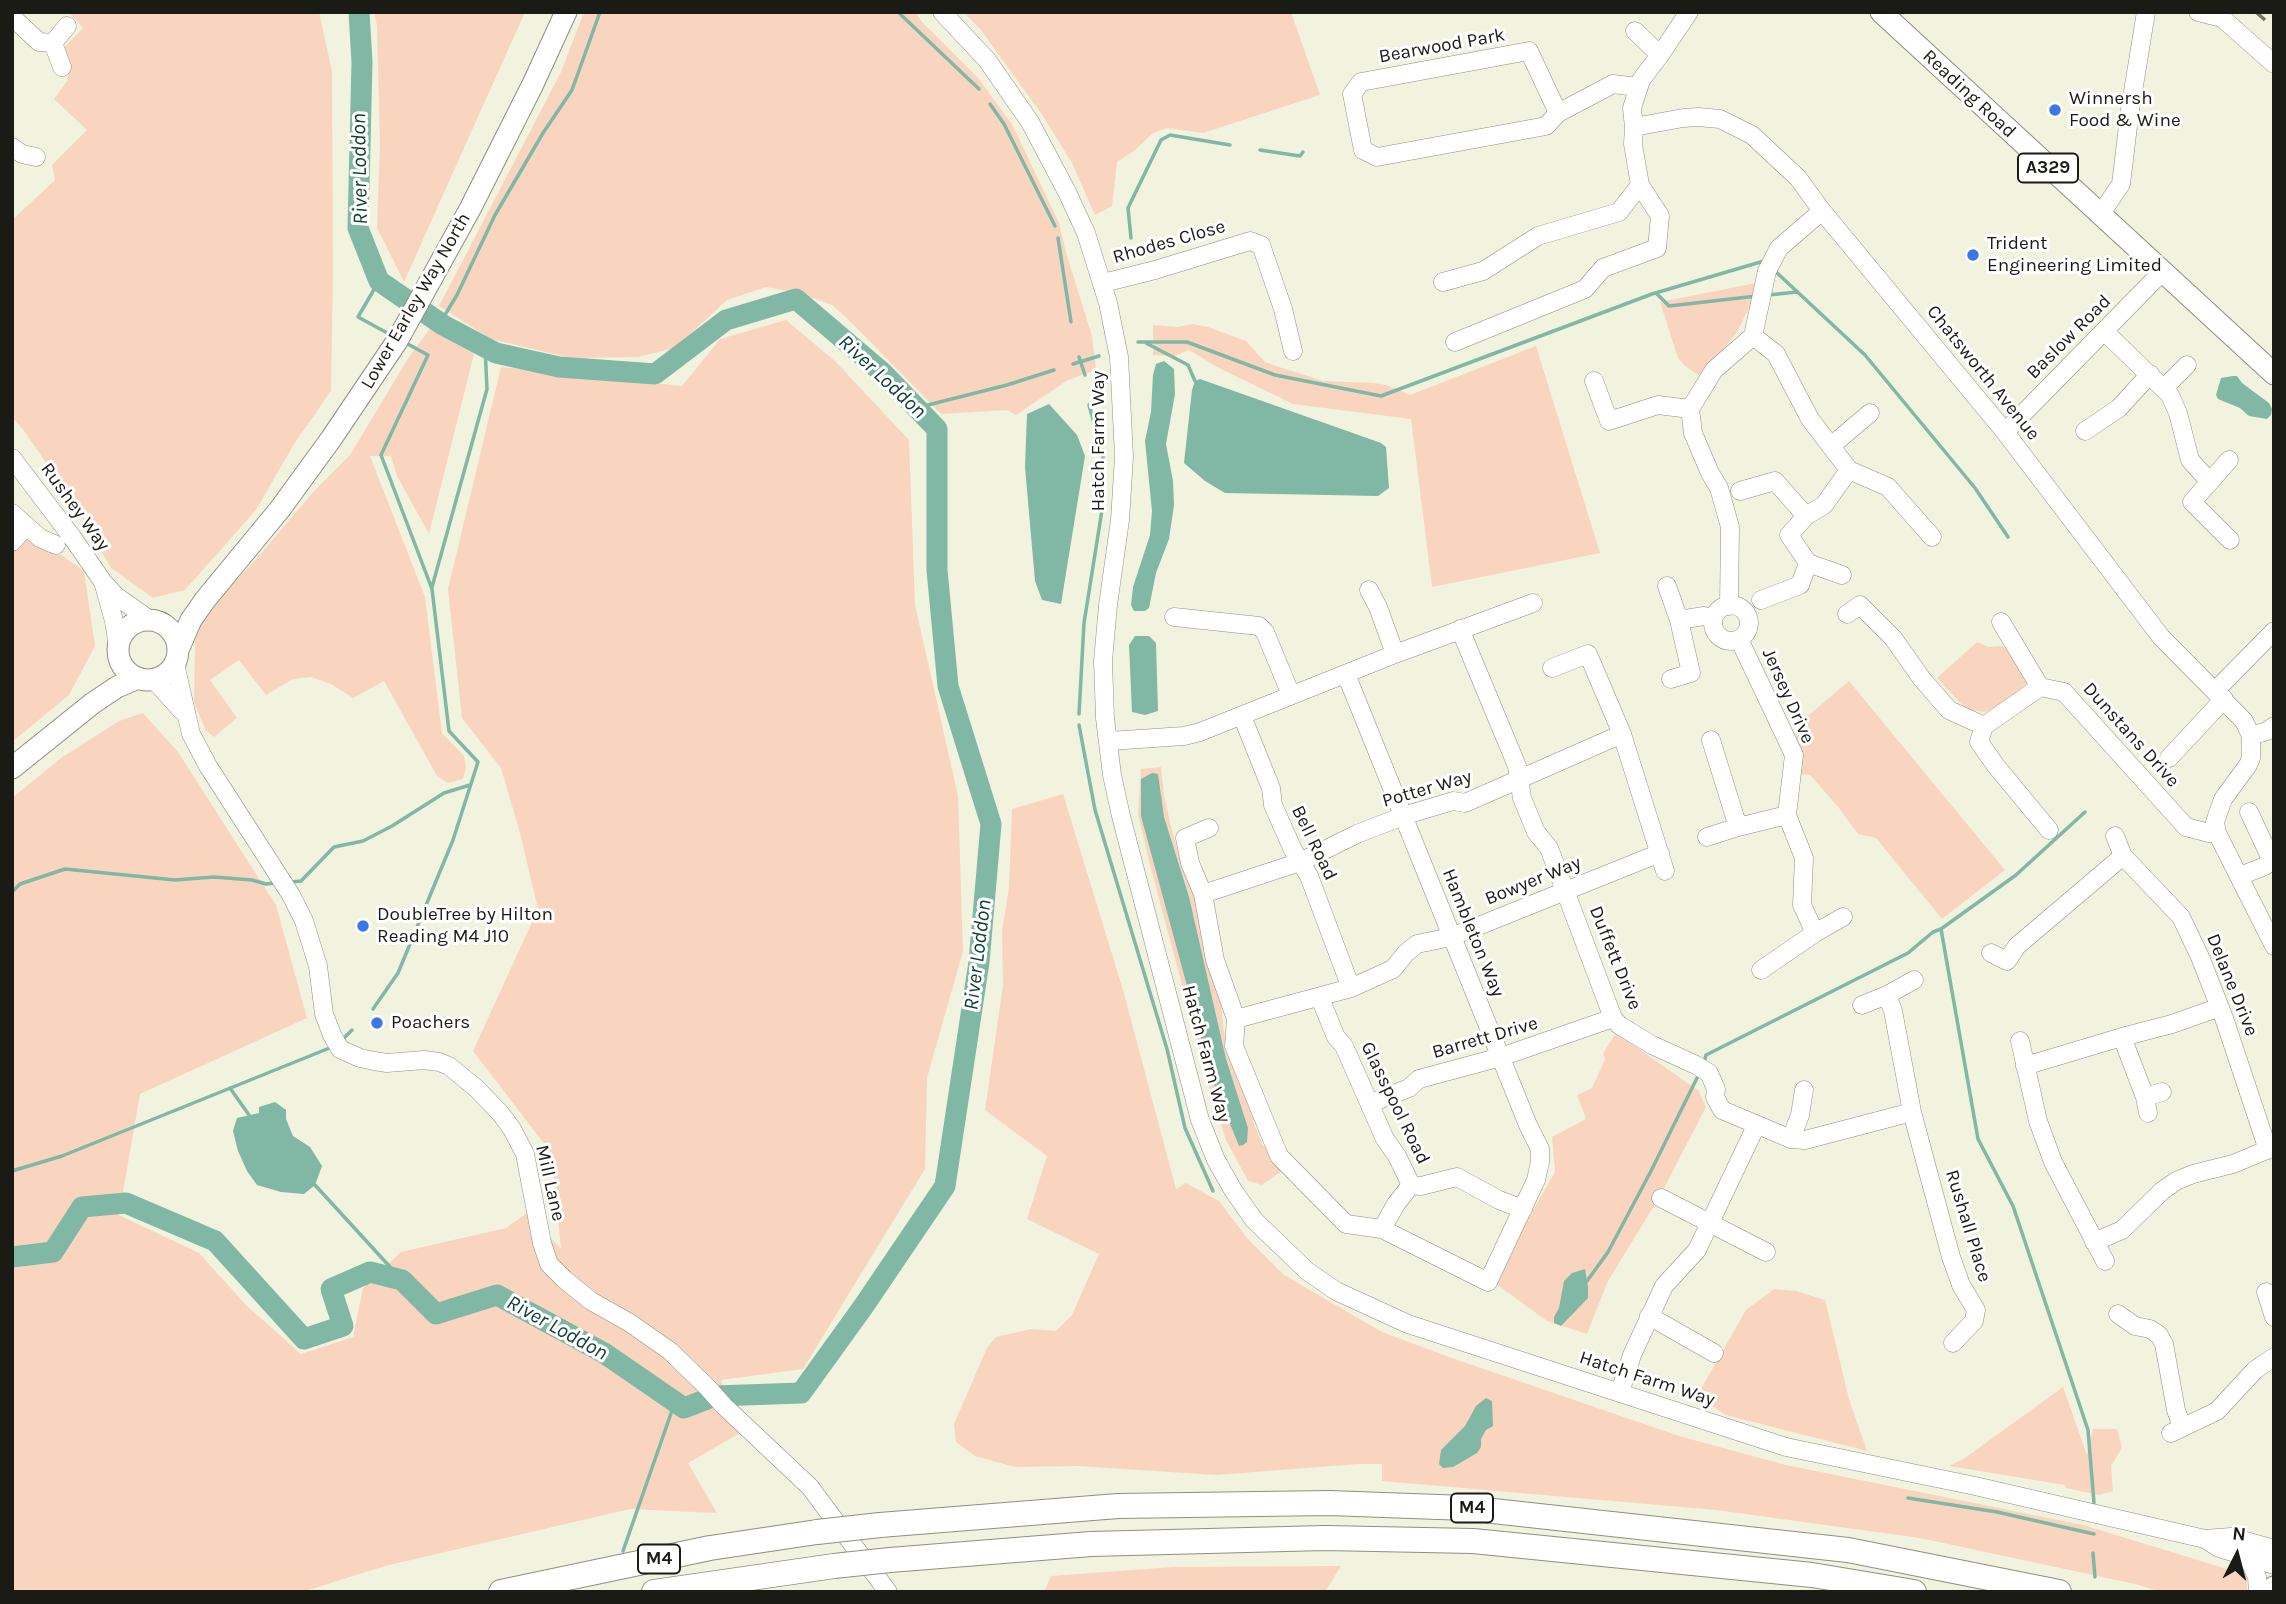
<!DOCTYPE html>
<style>
body{margin:0}
#map{position:relative;width:2286px;height:1604px;overflow:hidden;background:#f1f3de;font-family:Karla,sans-serif}
canvas{display:block}
.frame{position:absolute;inset:0;border:14px solid #1a1b14;pointer-events:none}
.north{position:absolute;left:2202px;top:1520px;width:70px;height:70px;-webkit-text-stroke:5px #fff;paint-order:stroke;rotate:6deg;font-size:19px;font-weight:700;line-height:28px;text-align:center;color:#1a1b14}
.north::after{content:'';display:block;margin:auto;width:24px;height:32px;background:#1a1b14;clip-path:polygon(50% 0,100% 100%,50% 72%,0 100%)}
</style>
<div id="map">
<canvas width="2286" height="1604"></canvas>
<div class="frame"></div>
<div class="north">N</div>
</div>
<script>
const ctx = document.querySelector('canvas').getContext('2d');
ctx.lineJoin = 'round';
function fillPath(path, color) { ctx.fillStyle = color; ctx.fill(path, 'evenodd'); }
const toPath = rows => new Path2D(rows.map(r => 'M' + r).join(''));
function stroke(path, color, width, dash) { ctx.strokeStyle = color; ctx.lineWidth = width; ctx.lineCap = dash ? 'butt' : 'round'; ctx.setLineDash(dash || []); ctx.stroke(path); }
function write(font, color, halo, rows, align = 'center') {
  ctx.font = font + ' Karla,sans-serif'; ctx.lineWidth = 6; ctx.setLineDash([]); ctx.textBaseline = 'middle'; ctx.strokeStyle = halo; ctx.fillStyle = color; for (const [text, x, y, turn = 0] of rows) {
    ctx.save(); ctx.translate(x, y); ctx.rotate((+turn || 0) * Math.PI / 180); ctx.textAlign = isNaN(turn) ? turn : align; if (halo) ctx.strokeText(text, 0, 0); ctx.fillText(text, 0, 0); ctx.restore();
  }
}
fillPath(toPath([
 [69,12,319,12,332,71,333,273,331,391,294,444,256,510,185,590,153,598,111,568,75,505,25,432,12,417,12,220,55,180,52,165,87,130,54,99,67,81,68,71,63,49,83,28],
 [374,12,525,12,404,282,377,228,380,145,377,26],
 [584,12,915,12,922,22,978,78,1012,124,1059,223,1065,249,1092,336,1096,370,1068,380,1016,415,1007,410,941,414,851,322,832,305,799,293,766,287,727,300,675,348,638,357,571,358,491,339,439,306,561,72],
 [963,12,1291,12,1320,95,1203,133,1167,128,1153,133,1134,151,1117,162,1112,206,1095,215,1072,163,1043,116,981,30],
 [1756,283,1750,306,1737,332,1701,377,1685,366,1678,358,1660,302],
 [786,320,836,362,909,440,915,605,958,796,963,951,927,1078,925,1169,803,1369,721,1380,740,1433,688,1463,717,1513,630,1509,385,1566,302,1592,12,1592,12,798,61,758,119,721,143,713,178,752,276,905,307,1018,140,1094,119,1215,199,1253,246,1305,301,1354,353,1337,363,1288,401,1252,506,1228,527,1213,561,1249,552,1154,473,1051,538,909,520,833,501,768,462,718,448,589,501,367,682,386,720,339],
 [1193,324,1208,327,1246,341,1265,362,1276,366,1323,381,1374,383,1386,385,1410,395,1536,346,1600,553,1432,587,1411,419,1293,404,1217,367,1189,350,1174,356,1153,355,1153,325,1177,327],
 [431,327,474,354,429,534,397,476,391,456,370,456,425,597,442,733,464,756,466,768,463,779,448,783,437,776,384,681,353,698,331,684,311,677,293,679,266,695,239,660,210,680,237,718,214,737,206,731,194,702,195,641,204,618,223,593,252,564,315,490,350,455,407,360],
 [31,534,84,571,95,646,69,695,12,742,12,548],
 [1977,642,1989,647,2000,646,2010,650,2029,682,1994,709,1984,712,1966,709,1937,678],
 [1849,681,2005,870,1942,919,1876,838,1858,834,1839,808,1810,775,1801,774,1795,727],
 [1161,767,1164,795,1171,827,1182,866,1193,891,1220,992,1224,1034,1236,1071,1256,1116,1253,1121,1263,1146,1270,1148,1282,1171,1262,1185,1248,1181,1226,1140,1208,1082,1151,869,1138,814,1141,769],
 [1063,794,1123,990,1176,1189,1186,1183,1219,1201,1248,1239,1284,1275,1382,1332,1449,1357,1679,1436,1786,1465,2083,1525,2247,1575,2247,1592,2161,1592,2135,1584,1920,1538,1716,1510,1382,1481,1382,1464,1358,1464,1216,1475,1078,1466,1015,1467,975,1456,956,1442,954,1424,987,1348,996,1337,1031,1329,1056,1331,1072,1315,1099,1254,1027,1219,1047,1156,985,1110,1003,985,1002,932,1009,887,1012,809],
 [1616,1033,1699,1091,1706,1107,1660,1196,1608,1281,1587,1334,1547,1321,1492,1281,1555,1172,1552,1137,1586,1119,1577,1095,1592,1088,1605,1059,1603,1053],
 [1774,1289,1796,1291,1825,1300,1849,1399,1867,1451,1726,1415,1697,1396,1746,1310],
 [2063,1387,2087,1455,2093,1429,2117,1429,2122,1448,2111,1466,2113,1491,2099,1495,2066,1488,2065,1485,1949,1466,1965,1458],
 [1341,1566,1325,1592,1044,1592,1051,1576,1173,1567]
]), '#f9d5c0');
fillPath(toPath([
 [1164,361,1174,369,1175,394,1166,444,1173,481,1174,505,1169,539,1156,573,1149,608,1145,611,1134,611,1131,605,1133,587,1150,535,1152,511,1145,441,1151,412,1153,375,1156,364],
 [2233,376,2237,376,2242,383,2269,403,2272,409,2271,415,2267,419,2249,416,2240,408,2218,399,2216,395,2221,378],
 [1200,379,1381,443,1386,447,1389,488,1378,496,1225,493,1205,481,1184,463,1192,390,1195,381],
 [1049,404,1077,435,1085,456,1061,604,1042,600,1035,581,1025,467,1027,414],
 [1135,636,1149,636,1156,643,1158,711,1145,715,1132,712,1129,645],
 [1152,773,1158,774,1164,817,1189,897,1226,1059,1248,1128,1247,1142,1243,1145,1239,1146,1213,1082,1141,816,1141,779],
 [275,1102,286,1110,286,1119,293,1136,310,1147,322,1166,315,1185,304,1194,281,1192,257,1185,247,1171,238,1151,233,1131,237,1118,259,1113,259,1107],
 [1585,1269,1588,1287,1588,1298,1561,1326,1554,1323,1554,1317,1559,1308,1564,1281,1572,1273],
 [1486,1398,1492,1401,1493,1426,1486,1430,1481,1439,1481,1447,1477,1453,1453,1467,1443,1468,1439,1464,1441,1450,1465,1426,1476,1406]
]), '#80b7a5');
stroke(toPath([
 [898,12,979,89],
 [990,104,1004,124,1055,226],
 [1260,150,1300,156,1303,152],
 [1058,238,1071,322],
 [1131,238,1128,208,1161,140,1170,135,1230,145],
 [1775,271,1865,355,1975,488,2008,537],
 [379,281,358,317,391,335],
 [1656,293,1669,306,1757,296],
 [1768,295,1797,292],
 [440,323,457,295,495,215,543,133,572,90,600,12],
 [1138,342,1187,342,1275,375,1381,396,1652,294,1764,261],
 [1146,343,1188,365,1195,381],
 [1079,357,1085,375],
 [1073,364,1099,356],
 [916,408,1007,385,1054,370],
 [432,587,487,389,485,347],
 [1079,714,1084,623,1102,510,1103,456,1089,405],
 [1079,725,1095,810,1167,1049,1185,1128,1213,1191],
 [291,882,301,881,334,847,363,841,392,826,444,793,470,785],
 [12,892,20,884,65,869,175,880,214,877,252,880,266,884,276,883],
 [1941,929,1978,1139,2013,1206,2088,1430,2094,1503],
 [373,1009,398,973,453,840,478,762,449,731,432,589,381,455,428,355,404,342],
 [343,1039,352,1030],
 [1705,1059,1706,1055,1908,953,1933,932,1941,929,2016,875,2085,812],
 [230,1088,249,1115],
 [12,1171,62,1156,332,1047],
 [315,1185,402,1280],
 [1587,1281,1608,1252,1651,1171,1698,1076],
 [1908,1498,1997,1512,2094,1534],
 [623,1551,675,1402],
 [2093,1553,2095,1577]
]), '#80b7a5', 3.5);
stroke(toPath([
 [12,1257,53,1252,82,1207,126,1203,215,1241,304,1339,343,1326,331,1289,370,1272,402,1280,436,1314,497,1295,604,1353,684,1408,715,1396,801,1393,863,1307,945,1186,979,962,991,824,948,686,937,570,937,429,883,373,796,299,726,320,655,374,559,367,496,353,443,325,379,281,358,228,362,62,359,12]
]), '#80b7a5', 21);
const minor = toPath([
 [942,12,987,60,1030,122,1067,192,1086,233,1108,303,1119,357,1124,457,1120,520,1108,605,1103,661,1105,718,1112,775,1121,816,1200,1120,1216,1160,1233,1190,1254,1220,1307,1271,1336,1291,1408,1324,1786,1447,1975,1486,2205,1539,2219,1548,2274,1565],
 [2198,12,2222,18,2274,64],
 [12,17,39,42,53,43,67,26],
 [1635,31,1660,55],
 [53,43,62,67],
 [1558,113,1546,126,1377,157,1363,150,1352,94,1361,82,1529,51,1558,113,1613,84,1637,87],
 [1634,127,1683,118,1698,117,1720,119,1752,135,1798,178,1822,211,2005,432,2161,637,2244,721,2251,736,2251,758,2248,765,2223,799,2215,822,2217,833,2274,946],
 [12,147,22,154,36,157],
 [2100,215,2121,184,2130,110,2146,12],
 [1443,282,1483,271,1538,236,1619,212,1640,185],
 [1103,283,1155,270,1250,241,1261,245,1283,309,1293,351],
 [2104,331,2170,395,2178,413,2190,460,2210,482],
 [1753,336,1776,354,1810,419,1849,470,1888,487,1932,537],
 [1455,342,1585,289,1603,268,1657,248,1660,216,1640,185,1633,144,1634,127,1632,108,1641,80,1660,55,1689,12],
 [1594,381,1609,421,1658,405,1690,409],
 [2164,388,2187,365],
 [2085,431,2119,408,2150,374],
 [2005,432,2162,272],
 [1831,446,1870,413],
 [12,458,72,537,103,582,116,596,150,620],
 [2229,460,2192,502,2230,540],
 [1740,491,1775,481,1806,516],
 [12,513,40,538,56,545],
 [12,542,26,526],
 [1842,575,1808,563,1789,535,1806,516,1824,505,1849,470],
 [104,585,114,621,118,646],
 [1667,586,1679,620,1691,673,1671,679],
 [1369,590,1378,607,1395,654],
 [1761,600,1800,585,1808,563],
 '1713 623a18 18 0 1 1 36 0a18 18 0 1 1-36 0Z',
 [1729,606,1730,527,1719,488,1710,473,1693,433,1690,409,1714,370,1753,336,1767,271,1779,248,1822,211],
 [1847,614,1860,605,1893,638,1922,679,1949,710,1984,726,2040,687,2064,692,2186,827,2209,833,2217,833],
 [1174,617,1259,626,1265,632,1291,695],
 [1679,620,1704,616,1713,618],
 [2001,622,2040,687],
 [1460,629,1517,766,1522,798,1536,832,1549,848,1613,1018,1619,1025,1652,1045,1696,1065,1709,1073,1716,1089,1715,1097,1722,1110,1791,1139,1805,1140,1912,1112],
 [1739,639,1794,755,1787,815,1804,858,1802,905,1815,933],
 [175,664,191,734,208,766,291,895,304,921,318,966,324,1014,332,1035,340,1049,360,1058,374,1061,387,1063,424,1060,439,1062,449,1066,476,1088,501,1114,512,1129,525,1154,542,1243,549,1264,564,1279,591,1301,630,1323,670,1351,707,1387,724,1406,810,1487,888,1592],
 [1552,668,1588,654,1622,734,1665,871],
 [154,680,182,711],
 [2215,691,2274,631],
 [1242,716,1271,788,1273,805,1293,850,1309,876,1351,988],
 [1984,726,1979,742,1996,766,2049,830],
 [2251,736,2267,731,2274,726],
 [1711,740,1738,827,1787,815],
 [1109,741,1184,736,1200,732,1395,654,1533,603],
 [2169,758,2224,699],
 [1209,828,1185,838,1190,863,1203,894,1215,960,1236,1019,1234,1046,1279,1156,1346,1224,1382,1229,1488,1282,1536,1180,1540,1162,1540,1149,1528,1125,1346,674],
 [2115,836,2123,856,2181,917,2200,957,2224,1018,2268,1150],
 [1707,837,1738,827],
 [2240,876,2265,866,2271,859,2249,812],
 [1203,894,1300,862,1357,834,1403,816,1453,801,1465,803,1622,734],
 [1991,953,2007,961,2017,946,2123,856],
 [1761,970,1815,933,1843,917],
 [1887,995,1893,1011,1912,1112,1951,1257,1961,1285,1976,1310,1974,1321,1953,1343],
 [1320,998,1336,1037,1344,1046,1385,1139,1397,1156,1411,1185],
 [1862,1005,1887,995,1914,980],
 [1236,1019,1351,988,1393,969,1406,953,1417,944,1451,937,1660,853],
 [2122,1037,2145,1097,2148,1113],
 [2020,1041,2038,1121,2053,1162,2105,1261],
 [2025,1066,2122,1037,2172,1024,2220,1007],
 [2145,1097,2162,1092],
 [1371,1103,1409,1088,1419,1079,1501,1057,1613,1018],
 [1791,1139,1800,1115,1804,1090],
 [1411,1185,1421,1186,1457,1177,1499,1200,1523,1209],
 [1661,1198,1766,1252],
 [1382,1229,1396,1204,1411,1185],
 [2094,1242,2122,1230,2162,1191,2176,1181,2193,1174,2233,1164,2274,1147],
 [2266,1292,2274,1317],
 [2118,1314,2135,1326,2150,1329,2159,1335,2164,1344,2176,1410,2182,1427],
 [1649,1316,1714,1353],
 [1620,1392,1632,1355,1664,1286,1697,1250,1756,1126],
 [2171,1433,2217,1411,2255,1370,2274,1357],
 [2205,1539,2231,1537,2274,1549],
 [2247,1556,2257,1577,2258,1592]
]);
const major = toPath([
 [1881,12,2274,374],
 '118 650a30 30 0 1 1 60 0a30 30 0 1 1-60 0Z',
 [178,650,191,620,205,600,280,509,331,439,397,341,470,209,533,84,566,12],
 [12,768,93,703,117,687,138,678],
 [2269,1592,2274,1587]
]);
const highway = toPath([
 [880,1525,1118,1506,1329,1503,1466,1508,1848,1550,2059,1592],
 [890,1560,1091,1544,1325,1538,1473,1541,1812,1575,1914,1592],
 [501,1592,710,1548,817,1532],
 [654,1592,834,1566]
]);
stroke(minor, '#8e907d', 19);
stroke(major, '#8e907d', 23);
stroke(highway, '#8e907d', 26);
stroke(minor, '#fff', 18);
stroke(major, '#fff', 21);
stroke(highway, '#fff', 24);
stroke(toPath([
 [2256,12,2274,28]
]), '#737568', 3.5, [12, 12]);
const highwayBridge = toPath([
 [817,1532,880,1525],
 [834,1566,890,1560]
]);
stroke(highwayBridge, '#8e907d', 26, []);
stroke(highwayBridge, '#fff', 24);
for (const [x, y, r, color] of [
 [2055,110,7,"#3d77e7"],
 [1973,255,7,"#3d77e7"],
 [363,926,7,"#3d77e7"],
 [377,1023,7,"#3d77e7"]
]) { const dot = new Path2D(); dot.arc(x, y, r, 0, 2 * Math.PI); ctx.fillStyle = color; ctx.fill(dot); stroke(dot, '#fff', 2.5); }
for (const [x, y, w] of [
 [2048,168,60],
 [1472,1508,42],
 [659,1559,42]
]) { const box = new Path2D(); box.roundRect(x - w / 2, y - 14.5, w, 29, 5); ctx.fillStyle = '#fff'; ctx.fill(box); stroke(box, '#1a1b14', 2); }
write('bold 18px', '#1a1b14', null, [
 ["A329",2048,168],
 ["M4",1472,1508],
 ["M4",659,1559]
]);
write('19px', '#1a1b14', '#fff', [
 ["Bearwood Park",1442,46,-10],
 ["Reading Road",1969,94,43],
 ["Rhodes Close",1169,242,-16],
 ["Lower Earley Way North",416,301,-60],
 ["Baslow Road",2069,337,-45],
 ["Chatsworth Avenue",1983,373,51],
 ["Hatch Farm Way",1099,441,-90],
 ["Rushey Way",75,507,54],
 ["Jersey Drive",1788,696,66],
 ["Dunstans Drive",2131,735,48],
 ["Potter Way",1427,789,-16],
 ["Bell Road",1314,843,64],
 ["Bowyer Way",1533,881,-22],
 ["Hambleton Way",1473,933,68],
 ["Duffett Drive",1615,958,68],
 ["Delane Drive",2232,985,68],
 ["Barrett Drive",1485,1038,-16],
 ["Hatch Farm Way",1206,1054,75],
 ["Glasspool Road",1395,1103,64],
 ["Mill Lane",550,1183,77],
 ["Rushall Place",1968,1226,73],
 ["Hatch Farm Way",1647,1379,18]
]);
write('19px', '#1a1b14', '#fff', [
 ["Winnersh",2069,99],
 ["Food & Wine",2069,121],
 ["Trident",1987,244],
 ["Engineering Limited",1987,266],
 ["DoubleTree by Hilton",377,915],
 ["Reading M4 J10",377,937],
 ["Poachers",391,1023]
], 'left');
write('italic 21px', '#0f4033', '#fff', [
 ["River Loddon",360,169,-91],
 ["River Loddon",882,377,43],
 ["River Loddon",978,955,-83],
 ["River Loddon",557,1328,29]
]);
</script>
